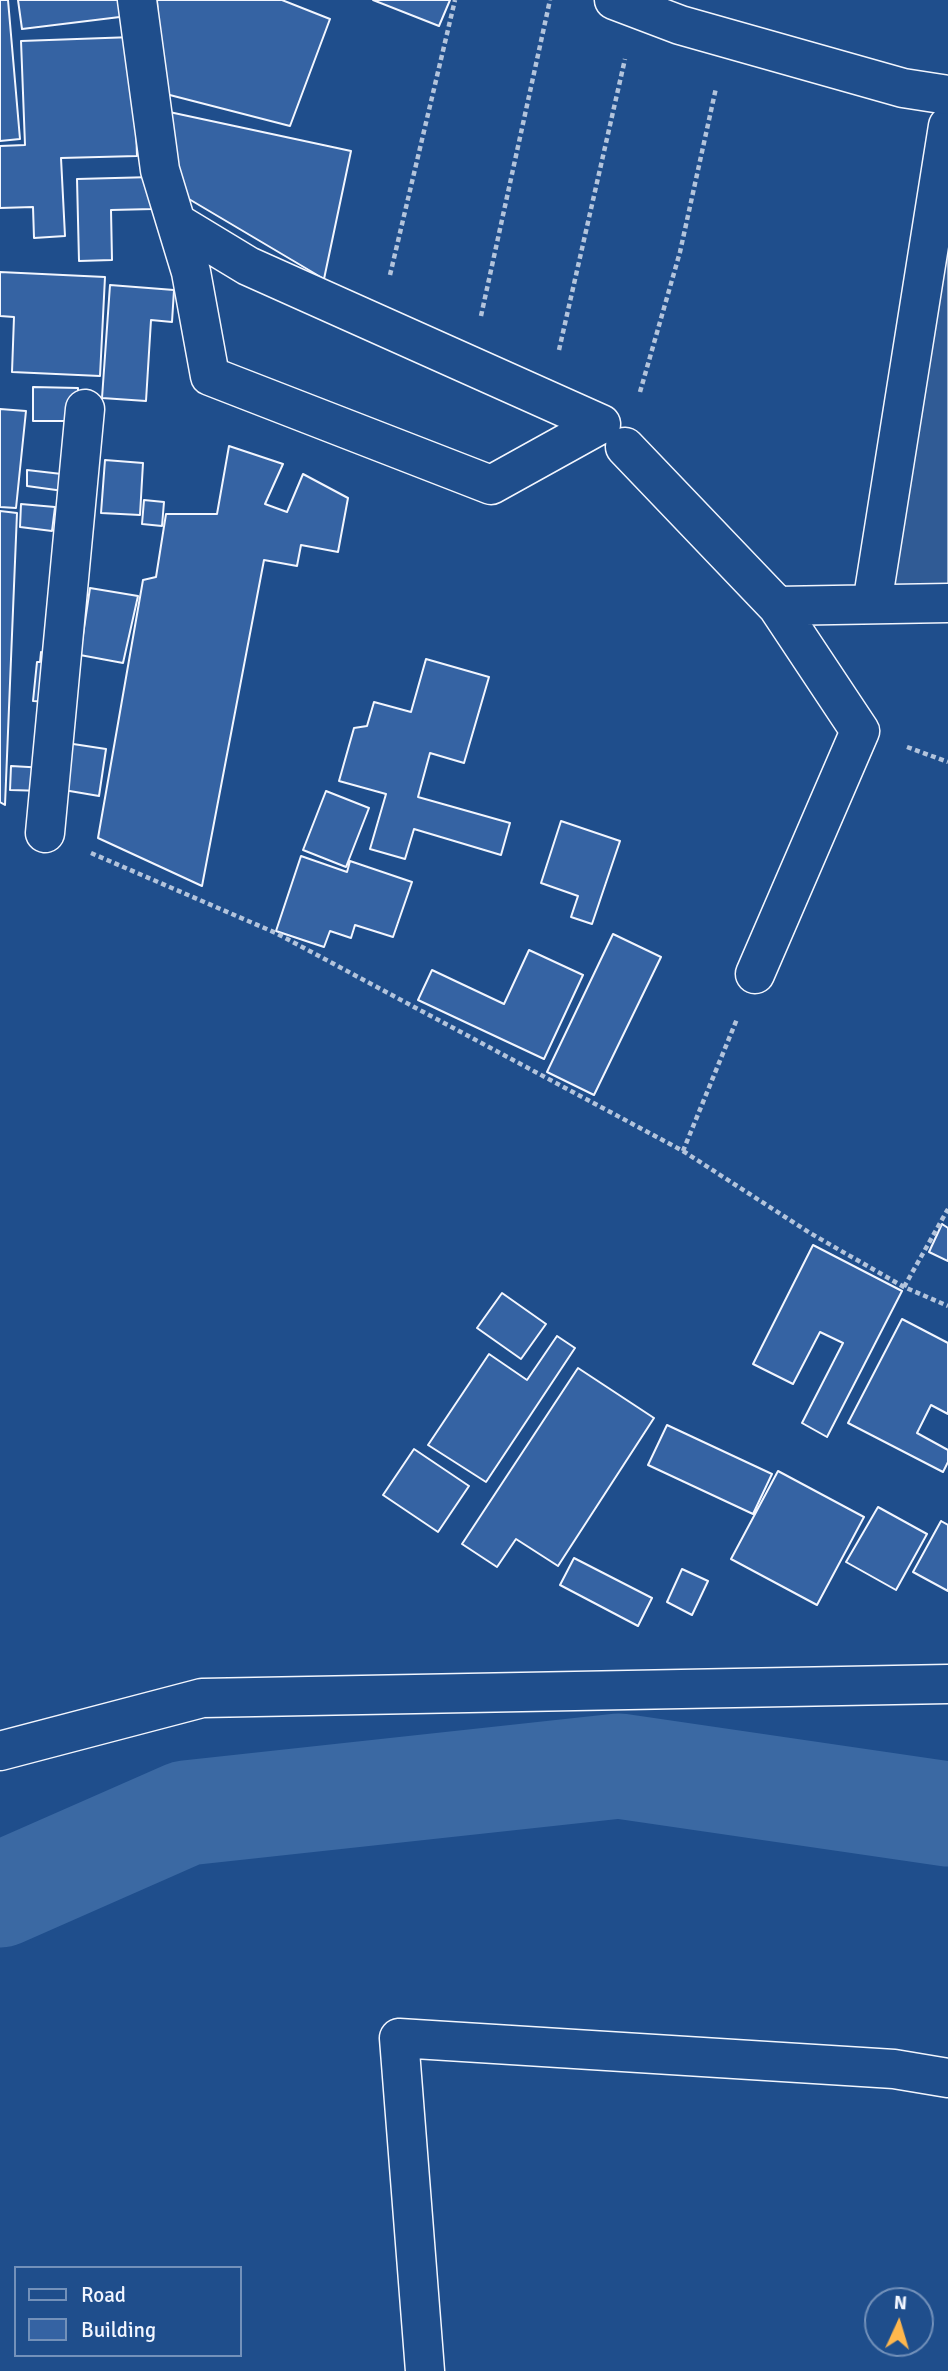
<!DOCTYPE html>
<style>
body{margin:0}
#map{position:relative;width:948px;height:2371px;overflow:hidden;background:#1f4e8c;font-family:Signika,sans-serif}
canvas{display:block}
.legend{position:absolute;left:14px;top:2266px;width:228px;height:91px;box-sizing:border-box;background:#1f4e8c;border:2px solid #7391ba;margin:0;padding:9px 12px;list-style:none;font-size:21px;color:#f2f6ff}
.legend li{display:flex;align-items:center;gap:14px;height:35px}
.legend b{width:35px;border:2px solid #7391ba}
.north{position:absolute;left:864px;top:2287px;width:70px;height:70px;box-sizing:border-box;background:#1f4e8c;border:2px solid #7391ba;border-radius:50%;rotate:4deg;font-size:19px;font-weight:700;line-height:28px;text-align:center;color:#f2f6ff}
.north::after{content:'';display:block;margin:auto;width:24px;height:32px;background:#ffb74d;clip-path:polygon(50% 0,100% 100%,50% 72%,0 100%)}
</style>
<div id="map">
<canvas width="948" height="2371"></canvas>
<ul class="legend">
<li><b style="height:9px;background:#1f4e8c"></b>Road</li>
<li><b style="height:19px;background:#3563a3"></b>Building</li>
</ul>
<div class="north">N</div>
</div>
<script>
const ctx = document.querySelector('canvas').getContext('2d');
ctx.lineJoin = 'round';
function fillPath(path, color) { ctx.fillStyle = color; ctx.fill(path, 'evenodd'); }
const toPath = rows => new Path2D(rows.map(r => 'M' + r).join(''));
function stroke(path, color, width, dash) { ctx.strokeStyle = color; ctx.lineWidth = width; ctx.lineCap = dash ? 'butt' : 'round'; ctx.setLineDash(dash || []); ctx.stroke(path); }
const parking = toPath([
 [948,226,948,595,872,604,948,226]
]);
fillPath(parking, '#305b95');
stroke(parking, '#a8bbd7', 2);
stroke(toPath([
 [0,1895,186,1813,619,1766,948,1814]
]), '#3b69a3', 105);
const building = toPath([
 [0,0,8,0,20,139,0,141,0,0],
 [18,0,126,0,128,16,22,29,18,0],
 [157,0,282,0,330,19,290,126,162,93,157,0],
 [373,0,450,0,439,26,373,0],
 [133,37,137,156,61,158,65,236,34,238,33,207,0,208,0,146,25,145,21,41,133,37],
 [160,110,351,151,324,279,172,189,160,110],
 [153,177,153,209,111,210,112,260,79,261,77,179,153,177],
 [0,272,105,277,100,376,12,372,14,317,0,316,0,272],
 [110,285,174,290,172,322,151,320,146,401,102,398,110,285],
 [33,387,78,388,78,421,33,421,33,387],
 [0,409,26,411,16,508,0,507,0,409],
 [229,446,283,464,265,504,287,512,303,474,348,498,338,552,301,545,297,566,264,560,202,886,98,838,143,580,156,577,166,514,217,514,229,446],
 [105,460,143,463,140,515,101,513,105,460],
 [27,470,79,476,78,493,27,486,27,470],
 [144,500,164,502,162,526,142,524,144,500],
 [21,504,55,507,52,531,20,527,21,504],
 [0,511,17,513,5,805,0,802,0,511],
 [90,588,138,596,123,663,80,655,90,588],
 [41,652,56,653,51,702,33,701,37,662,40,662,41,652],
 [426,659,489,677,464,763,430,753,418,797,510,823,501,855,414,829,405,859,370,849,386,794,339,781,354,728,367,726,374,702,411,712,426,659],
 [60,742,106,749,99,796,52,788,60,742],
 [11,766,46,768,45,791,10,790,11,766],
 [326,791,369,808,346,867,303,850,326,791],
 [561,821,620,841,592,924,571,917,578,896,541,883,561,821],
 [301,856,347,872,350,861,412,882,393,937,355,925,351,938,330,931,324,947,276,931,301,856],
 [613,934,661,957,594,1095,547,1072,613,934],
 [529,950,583,975,544,1059,418,1000,432,970,504,1004,529,950],
 [942,1224,948,1228,948,1261,929,1252,942,1224],
 [813,1245,902,1291,827,1437,802,1423,843,1343,820,1332,793,1384,753,1364,813,1245],
 [502,1293,546,1324,521,1359,477,1328,502,1293],
 [902,1319,948,1343,948,1414,931,1405,917,1433,948,1450,948,1462,943,1472,848,1423,902,1319],
 [557,1336,575,1348,486,1482,428,1445,489,1354,527,1380,557,1336],
 [578,1368,654,1418,558,1566,516,1539,497,1567,462,1544,578,1368],
 [667,1425,772,1474,753,1514,648,1465,667,1425],
 [414,1449,469,1486,438,1532,383,1495,414,1449],
 [778,1471,864,1517,817,1605,731,1559,778,1471],
 [878,1507,927,1534,896,1590,846,1562,878,1507],
 [941,1521,948,1525,948,1591,913,1572,941,1521],
 [574,1558,652,1598,638,1626,560,1585,574,1558],
 [682,1569,708,1581,692,1615,667,1602,682,1569]
]);
fillPath(building, '#3563a3');
stroke(building, '#f2f6ff', 2);
const minor = toPath([
 [137,0,160,170,191,272,210,376,491,485,601,424,248,266,177,223],
 [625,447,777,606,948,603],
 [872,604,948,126],
 [45,833,85,409],
 [755,974,860,731,777,606],
 [0,1751,202,1698,948,1684],
 [425,2371,399,2038,894,2069,948,2078]
]);
const major = toPath([
 [614,0,680,25,903,88,948,95]
]);
stroke(minor, '#f2f6ff', 41);
stroke(major, '#f2f6ff', 41);
stroke(toPath([
 [390,275,455,0],
 [481,316,550,0],
 [559,350,625,59],
 [640,392,680,252,716,88],
 [907,747,948,762],
 [91,853,276,933,683,1151,737,1019],
 [683,1151,810,1233,904,1287,948,1306],
 [904,1287,948,1209]
]), '#b3c4dc', 4.5, [5, 3.5]);
stroke(minor, '#1f4e8c', 38);
stroke(major, '#1f4e8c', 38);
</script>
